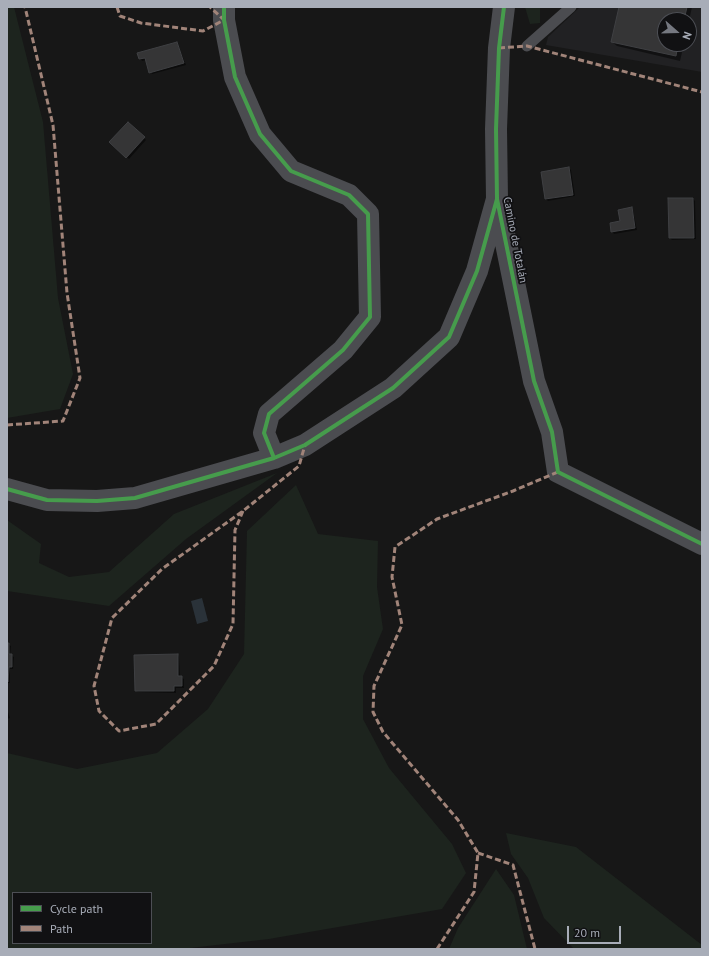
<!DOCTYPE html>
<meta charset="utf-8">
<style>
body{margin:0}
#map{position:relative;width:709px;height:956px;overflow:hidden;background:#171717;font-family:"PT Sans",sans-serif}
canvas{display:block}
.frame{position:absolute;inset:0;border:8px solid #a8adb8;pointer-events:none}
.legend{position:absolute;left:12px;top:892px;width:140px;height:52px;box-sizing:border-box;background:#111113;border:1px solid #4d4f55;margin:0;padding:5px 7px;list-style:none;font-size:12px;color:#a8adb8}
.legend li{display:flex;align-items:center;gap:8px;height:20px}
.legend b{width:20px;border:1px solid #4d4f55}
.north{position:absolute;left:657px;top:12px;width:40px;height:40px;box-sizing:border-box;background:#111113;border:1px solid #4d4f55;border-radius:50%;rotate:110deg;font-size:11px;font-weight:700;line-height:16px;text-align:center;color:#a8adb8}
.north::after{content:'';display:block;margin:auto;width:14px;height:18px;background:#757880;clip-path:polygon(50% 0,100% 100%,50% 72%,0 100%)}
.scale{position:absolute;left:567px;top:926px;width:54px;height:18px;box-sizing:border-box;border:2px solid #a8adb8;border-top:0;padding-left:5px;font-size:12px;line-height:14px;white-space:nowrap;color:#a8adb8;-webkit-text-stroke:3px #111113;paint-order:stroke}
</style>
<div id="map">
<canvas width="709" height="956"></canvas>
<div class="frame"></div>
<ul class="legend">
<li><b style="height:5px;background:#469c4c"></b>Cycle path</li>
<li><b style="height:5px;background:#a18479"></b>Path</li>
</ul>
<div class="north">N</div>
<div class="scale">20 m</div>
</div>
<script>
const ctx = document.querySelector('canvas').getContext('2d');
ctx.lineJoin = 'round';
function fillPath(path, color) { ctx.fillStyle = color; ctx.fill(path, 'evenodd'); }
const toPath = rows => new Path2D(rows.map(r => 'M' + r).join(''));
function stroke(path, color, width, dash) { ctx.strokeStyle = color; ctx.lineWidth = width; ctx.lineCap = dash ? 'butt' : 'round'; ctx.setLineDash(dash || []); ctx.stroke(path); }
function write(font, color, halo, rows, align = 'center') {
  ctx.font = font + ' "PT Sans",sans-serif'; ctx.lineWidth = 3.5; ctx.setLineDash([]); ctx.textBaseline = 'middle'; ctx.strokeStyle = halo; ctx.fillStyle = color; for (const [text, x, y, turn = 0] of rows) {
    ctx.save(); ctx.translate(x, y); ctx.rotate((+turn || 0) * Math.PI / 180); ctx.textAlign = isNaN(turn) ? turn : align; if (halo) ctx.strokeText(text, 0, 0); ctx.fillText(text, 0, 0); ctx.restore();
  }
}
fillPath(toPath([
 [580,7,702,7,702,72,546,45,548,37],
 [665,20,689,20,689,44,665,44]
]), '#212123');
fillPath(toPath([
 [7,7,14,7,43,122,58,298,73,374,60,409,7,418],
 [525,7,540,7,540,23,530,24],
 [277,473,186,539,109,606,7,591,7,520,41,544,39,563,69,577,109,572,174,514],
 [296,485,318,534,378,541,377,587,383,629,363,676,363,719,389,768,452,844,466,873,442,909,269,939,181,949,7,949,7,753,77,769,157,753,208,709,244,654,247,531],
 [13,893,151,893,151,943,13,943],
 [506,833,576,847,702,945,702,949,574,949,544,918,528,878,511,854],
 [496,869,514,895,527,949,449,949,458,928]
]), '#1d241e');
fillPath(toPath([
 [202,598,208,621,197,624,191,601]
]), '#2a3239');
fillPath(toPath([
 [620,7,692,7,689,21,665,20,665,44,684,44,680,61,617,46,612,42],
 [177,43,186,65,152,74,146,60,142,61,139,54],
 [128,123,146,140,129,159,111,142],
 [569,168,571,170,575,196,548,201,546,199],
 [693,199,695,201,696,239,672,240,670,238],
 [631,209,633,211,637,230,614,234,612,231],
 [7,644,11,646,10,655,14,657,13,669,10,669,10,683,7,683],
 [177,655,179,657,180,677,184,679,184,688,176,688,176,693,138,692,136,690],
 [7,709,10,718,7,719]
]), '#0007');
const building = toPath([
 [619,7,687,7,684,20,665,20,665,44,678,44,676,56,611,42,619,7],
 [177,42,184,63,149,73,145,58,139,59,137,53,177,42],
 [128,122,145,137,126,158,109,142,128,122],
 [569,167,573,195,545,199,541,172,569,167],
 [668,198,693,198,694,238,669,238,668,198],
 [632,207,635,228,611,232,610,223,620,221,618,210,632,207],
 [7,643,9,643,9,654,12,654,12,667,9,667,8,682,7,643],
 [178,654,178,676,182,676,182,686,174,686,174,691,135,691,134,655,178,654]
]);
fillPath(building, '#353536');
stroke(building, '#3f4043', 1);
stroke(toPath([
 [527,46,571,7]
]), '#4b4c50', 11);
stroke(toPath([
 [224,7,224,20,235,77,260,134,291,171,349,195,368,214,370,317,343,350,269,414,264,433,274,458],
 [504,7,499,48,496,129,497,199,534,381,552,432,558,472,702,544],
 [7,489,47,500,97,501,135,498,274,458,305,445,393,388,449,337,477,271,497,199]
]), '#4b4c50', 22);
stroke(toPath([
 [117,7,120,16,141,23,203,31,224,20,210,7],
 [499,48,527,46,702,92],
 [7,425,63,421,80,378,67,293,53,125,25,7],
 [243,511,235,530,233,624,214,666,156,724,119,731,99,711,94,686,112,618,162,569,243,511,299,466,305,445],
 [478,853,513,865,535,949],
 [437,949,474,892,478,853,458,820,383,732,373,712,374,686,402,625,392,577,395,547,437,519,513,491,558,472]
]), '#a18479', 3, [6, 3]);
stroke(toPath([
 [224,7,224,20,235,77,260,134,291,171,349,195,368,214,370,317,343,350,269,414,264,433,274,458],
 [504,7,499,48,496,129,497,199,534,381,552,432,558,472,702,544],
 [7,489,47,500,97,501,135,498,274,458,305,445,393,388,449,337,477,271,497,199]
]), '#469c4c', 4);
write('11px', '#a8adb8', '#111113', [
 ["Camino de Totalán",515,240,79]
]);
</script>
